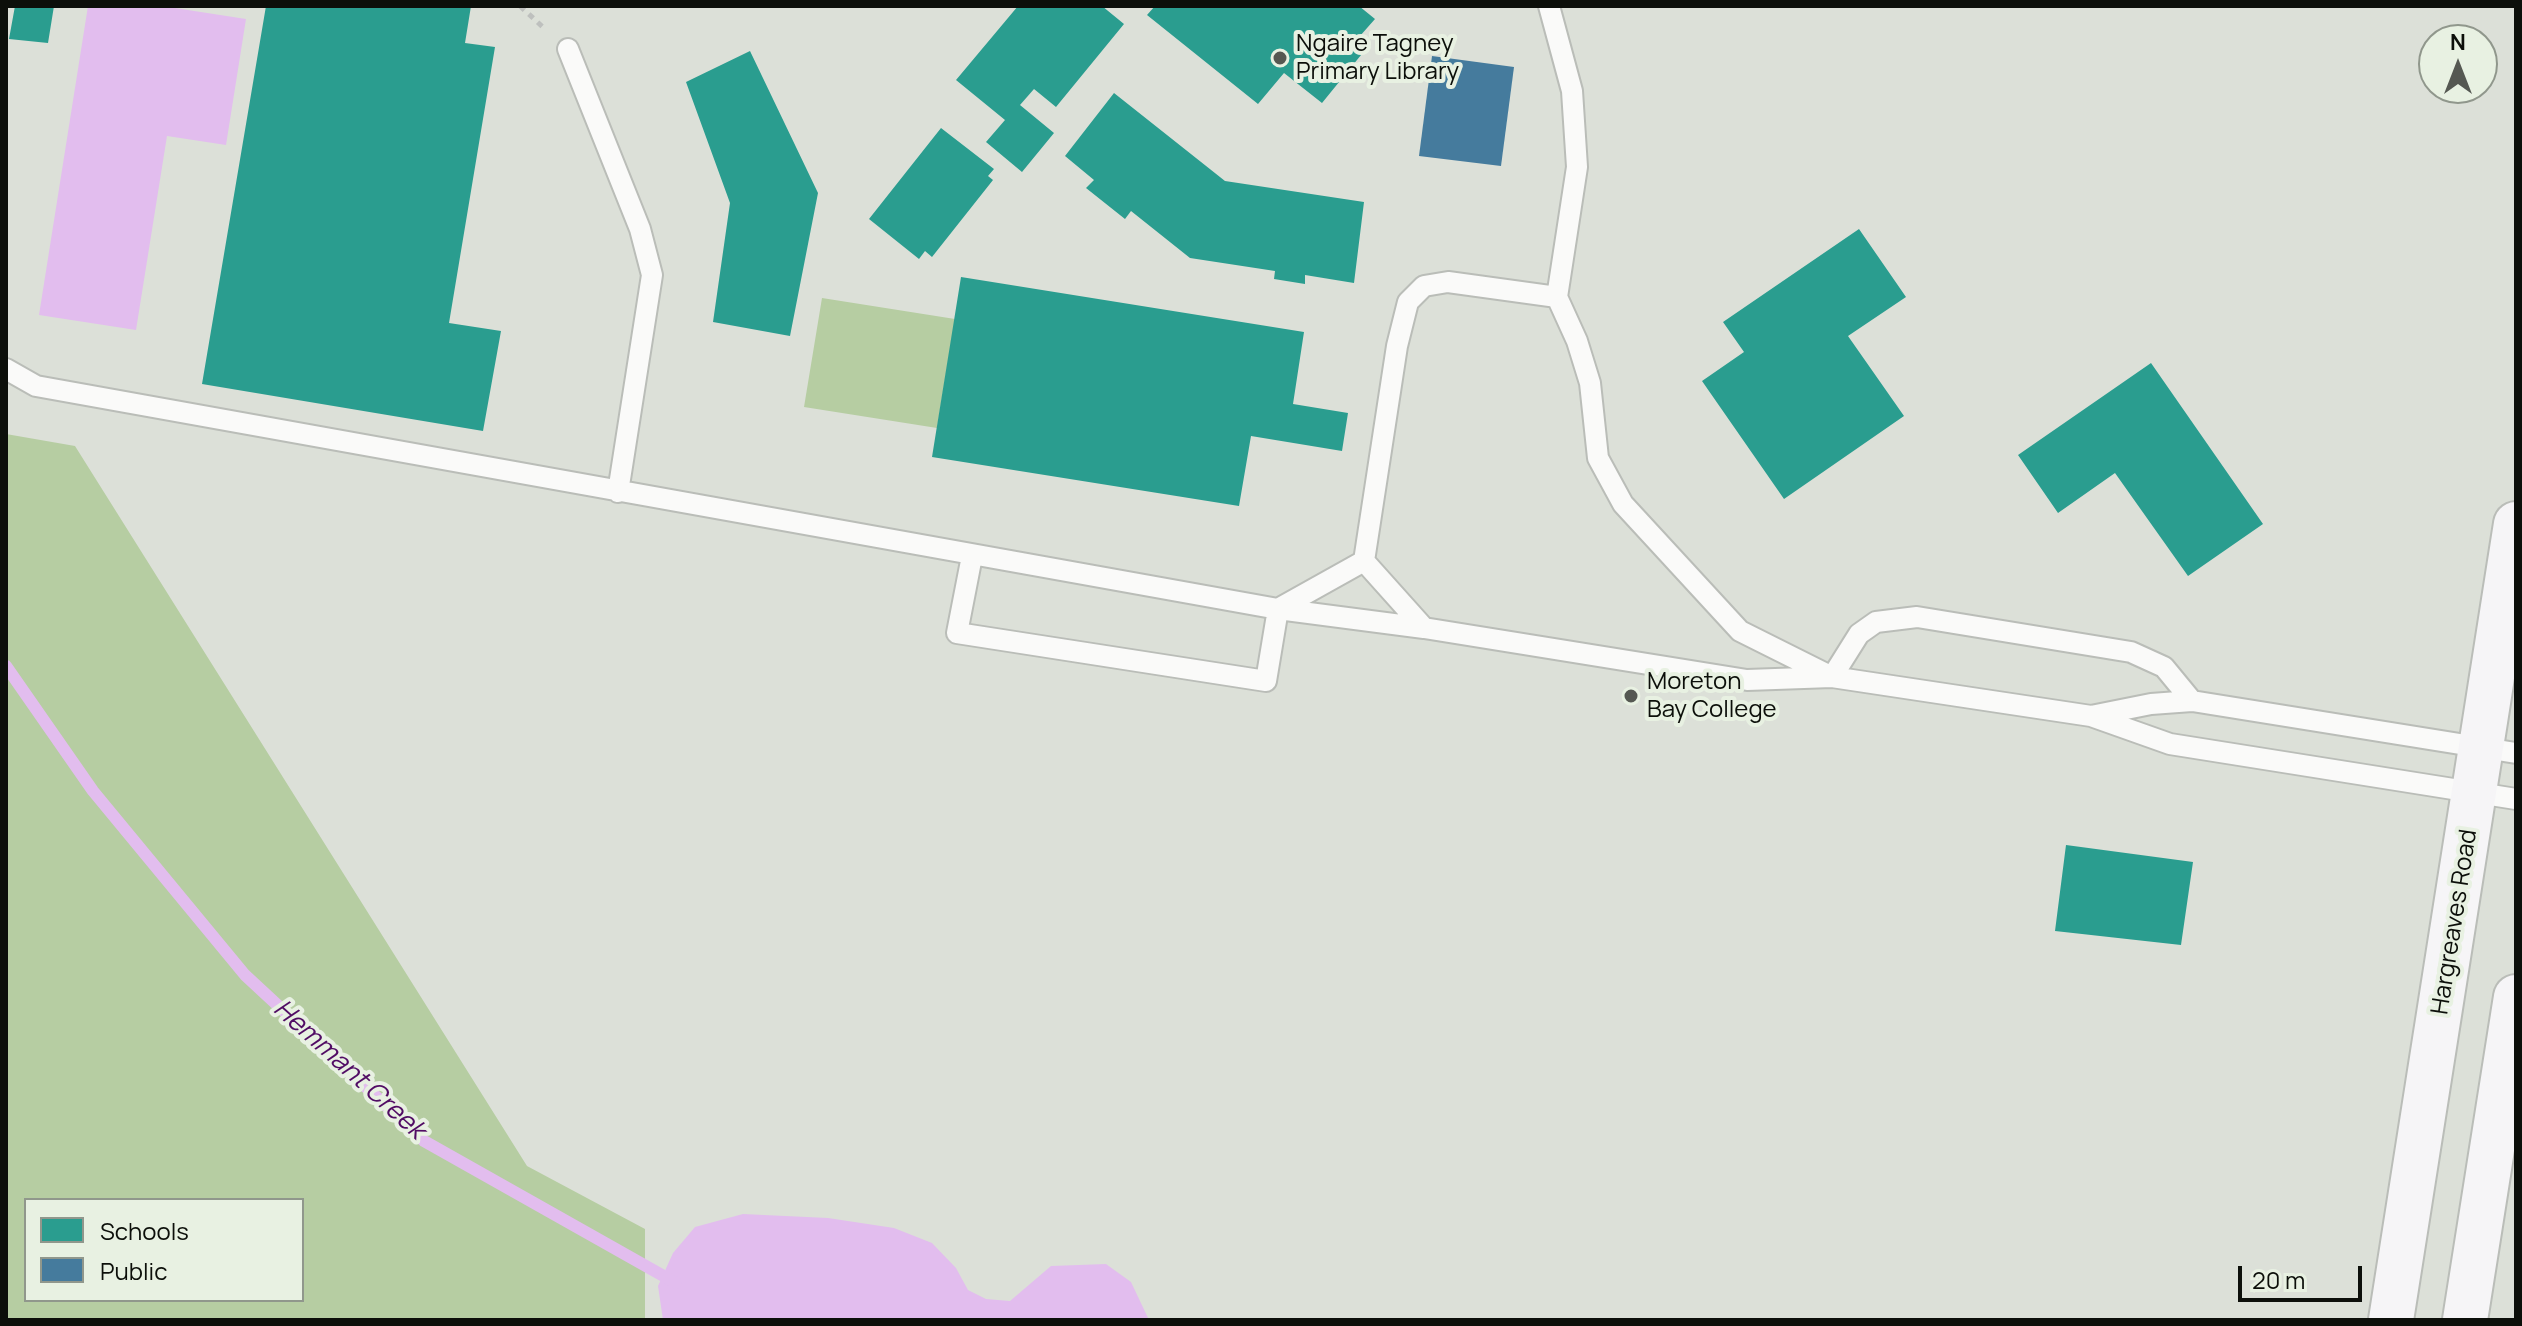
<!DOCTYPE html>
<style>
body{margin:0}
#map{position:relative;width:2522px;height:1326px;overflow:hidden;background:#dce0d8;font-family:Manrope,sans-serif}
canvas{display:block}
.frame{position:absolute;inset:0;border:8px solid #0c0f0a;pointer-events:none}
.legend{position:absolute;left:24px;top:1198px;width:280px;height:104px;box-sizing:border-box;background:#e8f1e2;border:2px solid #90978c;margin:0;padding:10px 14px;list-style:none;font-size:24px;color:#0c0f0a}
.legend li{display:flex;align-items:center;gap:16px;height:40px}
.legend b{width:40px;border:2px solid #90978c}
.north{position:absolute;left:2418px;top:24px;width:80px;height:80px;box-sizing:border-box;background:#e8f1e2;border:2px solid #90978c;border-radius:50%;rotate:0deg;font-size:22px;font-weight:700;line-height:32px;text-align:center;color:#0c0f0a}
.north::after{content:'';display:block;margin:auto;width:28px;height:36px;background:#555852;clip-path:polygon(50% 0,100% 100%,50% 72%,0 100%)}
.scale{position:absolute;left:2238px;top:1266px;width:124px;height:36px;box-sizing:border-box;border:4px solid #0c0f0a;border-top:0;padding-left:10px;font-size:24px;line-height:28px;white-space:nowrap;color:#0c0f0a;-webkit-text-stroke:6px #e8f1e2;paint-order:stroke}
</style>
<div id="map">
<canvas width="2522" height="1326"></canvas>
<div class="frame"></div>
<ul class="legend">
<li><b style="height:22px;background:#2a9d8f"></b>Schools</li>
<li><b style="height:22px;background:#457b9d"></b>Public</li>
</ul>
<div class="north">N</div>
<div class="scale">20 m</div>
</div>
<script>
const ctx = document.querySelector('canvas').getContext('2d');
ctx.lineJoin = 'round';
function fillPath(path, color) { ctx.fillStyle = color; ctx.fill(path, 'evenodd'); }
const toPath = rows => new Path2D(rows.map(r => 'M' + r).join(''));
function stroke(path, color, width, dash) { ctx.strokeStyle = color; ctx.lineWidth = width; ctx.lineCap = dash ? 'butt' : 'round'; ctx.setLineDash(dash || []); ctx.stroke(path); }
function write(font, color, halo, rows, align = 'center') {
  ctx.font = font + ' Manrope,sans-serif'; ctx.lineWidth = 8; ctx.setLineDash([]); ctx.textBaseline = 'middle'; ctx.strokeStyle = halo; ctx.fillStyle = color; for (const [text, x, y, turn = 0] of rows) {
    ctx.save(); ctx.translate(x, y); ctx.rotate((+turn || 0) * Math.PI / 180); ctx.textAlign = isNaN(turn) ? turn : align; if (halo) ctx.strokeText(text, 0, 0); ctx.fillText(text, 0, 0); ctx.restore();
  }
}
fillPath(toPath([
 [822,298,955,319,937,428,804,407],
 [6,434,75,446,527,1166,645,1229,645,1320,6,1320],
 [26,1200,302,1200,302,1300,26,1300]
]), '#b6cda2');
fillPath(toPath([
 [88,6,162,6,246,19,226,145,167,136,136,330,39,315],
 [743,1214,828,1218,894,1228,932,1243,956,1268,968,1290,986,1299,1010,1301,1051,1266,1106,1264,1131,1282,1149,1320,663,1320,658,1286,673,1253,695,1227]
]), '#e2bdee');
fillPath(toPath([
 [15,6,54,6,48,43,9,39],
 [266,6,471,6,465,43,495,47,449,323,501,331,483,431,202,384],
 [1018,6,1102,6,1124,24,1056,107,1034,89,1020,105,1054,133,1022,172,986,142,1005,120,956,80],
 [1155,6,1359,6,1375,19,1360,36,1370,44,1322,103,1284,73,1258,104,1147,15],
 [750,51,818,193,790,336,713,322,730,203,686,82],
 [1114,93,1225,181,1364,202,1354,283,1305,275,1305,284,1274,279,1275,271,1190,258,1131,211,1125,219,1086,188,1094,180,1065,156],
 [941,128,994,169,988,176,993,180,932,257,925,251,919,259,869,219],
 [1859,229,1906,297,1848,336,1904,416,1784,499,1702,381,1744,352,1723,322],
 [961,277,1304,332,1293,404,1348,413,1342,451,1251,436,1239,506,932,457],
 [2151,363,2263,524,2188,576,2115,473,2058,513,2018,455],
 [2066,845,2193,862,2181,945,2055,931]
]), '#2a9d8f');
fillPath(toPath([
 [1432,56,1514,67,1501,166,1419,156]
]), '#457b9d');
stroke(toPath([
 [6,666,93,791,245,975,424,1141,676,1283]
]), '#e2bdee', 12);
const service = toPath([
 [568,49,640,229,652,275,618,492],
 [6,369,36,386,1278,609,1266,681,957,633,972,556],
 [1364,561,1278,609,1424,628,1747,680,1832,677,1740,631,1623,504,1598,458,1590,383,1577,341,1557,297,1577,167,1572,91,1549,6],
 [1364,561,1397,346,1408,302,1424,286,1448,282,1557,297],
 [1364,561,1424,628],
 [2192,701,2164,667,2131,652,1917,617,1876,622,1859,634,1832,677,2091,716,2170,744,2516,799],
 [2091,716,2151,704,2192,701,2516,753]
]);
const secondary = toPath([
 [2391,1320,2516,524],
 [2465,1320,2516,997]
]);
stroke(service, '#babdb8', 24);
stroke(secondary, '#babdb8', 48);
stroke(toPath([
 [520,6,546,30]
]), '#bec0be', 5, [6, 6]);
stroke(service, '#fafaf9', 20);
stroke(secondary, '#f6f5f7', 44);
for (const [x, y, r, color] of [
 [1280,58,8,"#555852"],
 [1631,696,8,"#555852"]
]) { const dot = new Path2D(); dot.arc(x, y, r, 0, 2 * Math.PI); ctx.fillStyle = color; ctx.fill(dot); stroke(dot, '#e8f1e2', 3); }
write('24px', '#0c0f0a', '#e8f1e2', [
 ["Ngaire Tagney",1296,44],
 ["Primary Library",1296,72],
 ["Moreton",1647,682],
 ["Bay College",1647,710]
], 'left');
write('24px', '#0c0f0a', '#e8f1e2', [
 ["Hargreaves Road",2455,922,-81]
]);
write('italic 26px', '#510c64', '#e8f1e2', [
 ["Hemmant Creek",349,1070,42]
]);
</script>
